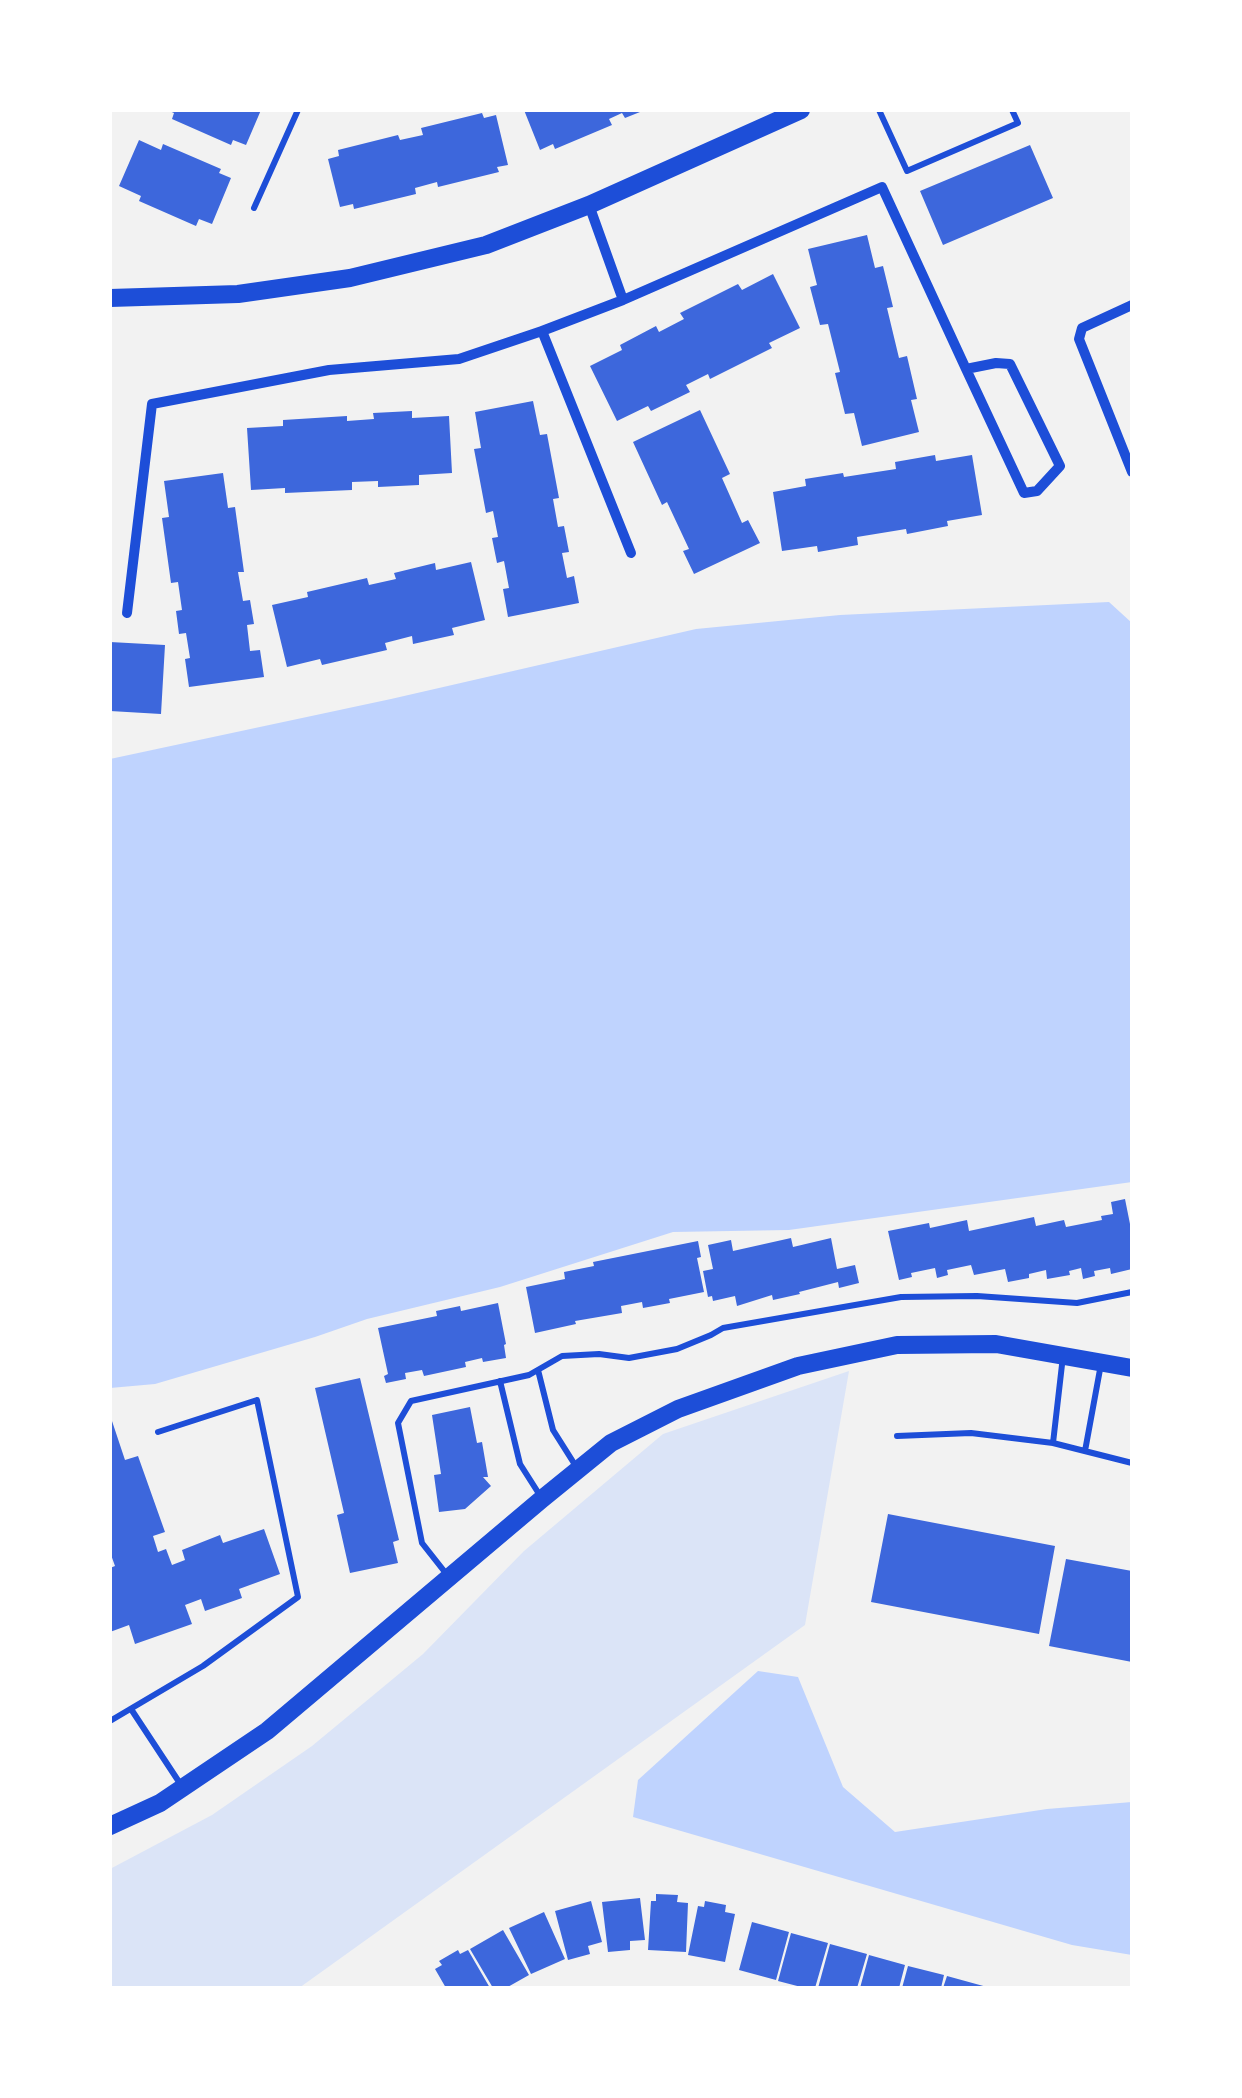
<!DOCTYPE html>
<style>
body{margin:0}
#map{position:relative;width:1242px;height:2098px;overflow:hidden;background:#f2f2f2;font-family:"Roboto Condensed",sans-serif}
canvas{display:block}
.frame{position:absolute;inset:0;border:112px solid #fff;pointer-events:none}
</style>
<div id="map">
<canvas width="1242" height="2098"></canvas>
<div class="frame"></div>
</div>
<script>
const ctx = document.querySelector('canvas').getContext('2d');
ctx.lineJoin = 'round';
function fillPath(path, color) { ctx.fillStyle = color; ctx.fill(path, 'evenodd'); }
const toPath = rows => new Path2D(rows.map(r => 'M' + r).join(''));
function stroke(path, color, width, dash) { ctx.strokeStyle = color; ctx.lineWidth = width; ctx.lineCap = dash ? 'butt' : 'round'; ctx.setLineDash(dash || []); ctx.stroke(path); }
fillPath(toPath([
 [849,1371,805,1625,299,1988,110,1988,110,1869,212,1815,312,1746,423,1654,524,1551,663,1434]
]), '#dbe4f7');
fillPath(toPath([
 [1109,602,1132,623,1132,1182,789,1230,673,1232,500,1287,367,1319,315,1337,155,1384,110,1388,110,759,391,699,696,629,840,615],
 [758,1671,798,1677,843,1787,895,1832,1047,1809,1132,1802,1132,1955,1072,1945,633,1817,638,1780]
]), '#bfd3fe');
fillPath(toPath([
 [167,110,261,110,246,145,233,140,231,145,172,119,174,113],
 [524,110,645,110,625,118,622,113,609,119,612,125,555,149,553,144,540,150],
 [482,113,484,118,496,115,508,165,497,167,499,172,438,187,437,182,415,188,416,194,354,209,353,204,340,207,328,159,339,156,338,150,398,135,400,140,423,135,421,128],
 [139,140,161,150,163,144,221,169,219,173,231,178,212,224,199,219,196,226,139,201,141,196,119,186],
 [1030,145,1053,198,943,245,920,191],
 [867,235,875,268,883,266,893,307,887,308,899,358,907,356,917,399,911,400,919,432,862,446,854,413,845,414,835,373,840,372,828,324,820,325,810,287,817,285,808,249],
 [773,274,800,328,769,343,772,348,710,379,708,374,686,385,690,392,651,411,648,406,617,421,590,366,622,350,620,345,656,326,659,332,684,319,680,313,738,284,742,290],
 [533,401,540,435,547,434,559,498,553,499,558,527,564,526,569,552,562,553,567,578,574,576,579,603,508,617,503,589,509,588,504,561,497,563,492,538,498,537,493,511,486,513,474,449,481,448,475,412],
 [700,410,730,474,722,478,742,523,748,520,760,543,694,574,683,551,689,549,667,502,662,505,633,442],
 [412,411,412,418,449,416,452,473,419,475,419,485,378,487,378,481,352,482,352,490,285,493,285,488,251,490,247,428,283,426,283,420,347,416,347,421,374,419,373,413],
 [935,455,936,461,972,455,982,515,947,521,948,526,907,534,906,529,857,537,858,545,818,552,817,546,782,551,773,492,806,486,805,479,843,473,844,477,896,469,895,462],
 [223,473,228,508,235,507,244,572,238,572,243,601,250,600,254,624,247,625,250,651,260,650,264,677,189,687,185,659,190,658,186,633,179,634,176,611,182,610,178,582,171,583,162,518,169,517,164,481],
 [471,562,485,620,452,628,454,635,413,644,412,636,385,643,387,650,322,665,320,659,287,667,272,605,308,597,307,592,367,578,369,585,396,579,394,573,435,563,436,570],
 [110,642,165,645,161,714,110,711],
 [1125,1199,1132,1234,1132,1269,1111,1274,1110,1268,1094,1271,1095,1276,1083,1279,1081,1268,1069,1271,1070,1275,1047,1279,1046,1270,1029,1274,1029,1278,1008,1282,1005,1269,974,1275,971,1265,947,1270,948,1275,937,1278,935,1268,911,1273,912,1277,899,1280,888,1231,929,1223,930,1228,967,1220,969,1231,1034,1217,1036,1226,1064,1220,1066,1227,1102,1220,1101,1216,1113,1214,1111,1202],
 [791,1238,793,1247,831,1238,837,1269,855,1265,859,1283,839,1288,838,1282,799,1292,800,1294,773,1300,772,1295,737,1306,735,1296,713,1301,712,1296,708,1297,703,1271,713,1269,708,1245,731,1240,733,1251],
 [698,1241,701,1257,697,1258,704,1292,669,1299,670,1303,643,1308,642,1302,621,1306,622,1313,575,1321,576,1324,535,1333,526,1287,565,1279,564,1272,594,1266,593,1262],
 [498,1303,506,1344,504,1345,506,1358,483,1362,482,1358,465,1362,466,1367,424,1376,422,1370,405,1373,406,1379,386,1383,384,1376,388,1374,378,1328,437,1316,436,1311,460,1306,461,1311],
 [360,1378,399,1540,393,1542,398,1563,350,1573,337,1515,344,1513,315,1388],
 [470,1407,477,1443,482,1442,488,1477,483,1477,491,1486,465,1509,439,1512,434,1475,441,1474,432,1415],
 [111,1418,125,1460,138,1456,165,1532,153,1536,158,1552,166,1549,172,1565,185,1560,182,1550,220,1535,223,1543,264,1529,280,1574,239,1589,242,1598,205,1611,201,1599,185,1605,192,1624,135,1644,129,1625,110,1632,110,1568,115,1566,110,1552],
 [888,1514,1055,1546,1039,1634,871,1602],
 [1066,1559,1132,1571,1132,1662,1049,1646],
 [656,1894,678,1895,677,1902,688,1903,686,1952,648,1950,651,1901,656,1901],
 [640,1898,645,1940,630,1941,630,1950,608,1952,602,1902],
 [591,1901,602,1942,588,1946,590,1954,568,1960,555,1911],
 [705,1901,726,1905,725,1912,735,1914,725,1962,688,1955,698,1906,704,1907],
 [544,1912,565,1959,531,1974,509,1928],
 [752,1922,789,1932,776,1980,739,1970],
 [503,1930,529,1975,506,1988,493,1988,470,1949],
 [791,1933,828,1943,815,1988,805,1988,778,1981],
 [830,1944,867,1954,857,1988,818,1988],
 [458,1950,460,1954,468,1950,490,1988,446,1988,435,1969,442,1965,439,1961],
 [869,1955,905,1965,899,1988,860,1988],
 [908,1966,944,1975,941,1988,902,1988],
 [947,1976,987,1987,987,1988,943,1988]
]), '#3d67dc');
stroke(toPath([
 [879,110,907,171,1018,123,1012,110],
 [254,208,298,110],
 [538,1370,553,1430,577,1468],
 [500,1381,520,1464,541,1497],
 [897,1436,971,1433,1053,1443,1132,1463],
 [1053,1443,1063,1356],
 [1085,1451,1101,1364],
 [448,1576,422,1543,398,1423,411,1401,529,1375,562,1356,599,1354,629,1358,677,1349,711,1335,723,1328,901,1297,977,1296,1077,1303,1132,1292],
 [131,1709,183,1788],
 [110,1721,203,1666,298,1597,257,1400,158,1432]
]), '#1d4ed8', 6);
stroke(toPath([
 [589,205,623,300],
 [1132,305,1082,328,1079,339,1132,472],
 [542,331,631,553],
 [127,613,152,404,329,370,459,359,542,331,623,300,882,187,966,369,1024,493,1037,491,1060,466,1010,364,996,363,966,369]
]), '#1d4ed8', 10);
stroke(toPath([
 [110,298,238,294,350,278,486,245,589,205,801,110],
 [110,1826,160,1803,267,1731,542,1499,611,1443,678,1409,798,1366,897,1345,996,1344,1132,1368]
]), '#1d4ed8', 18);
</script>
